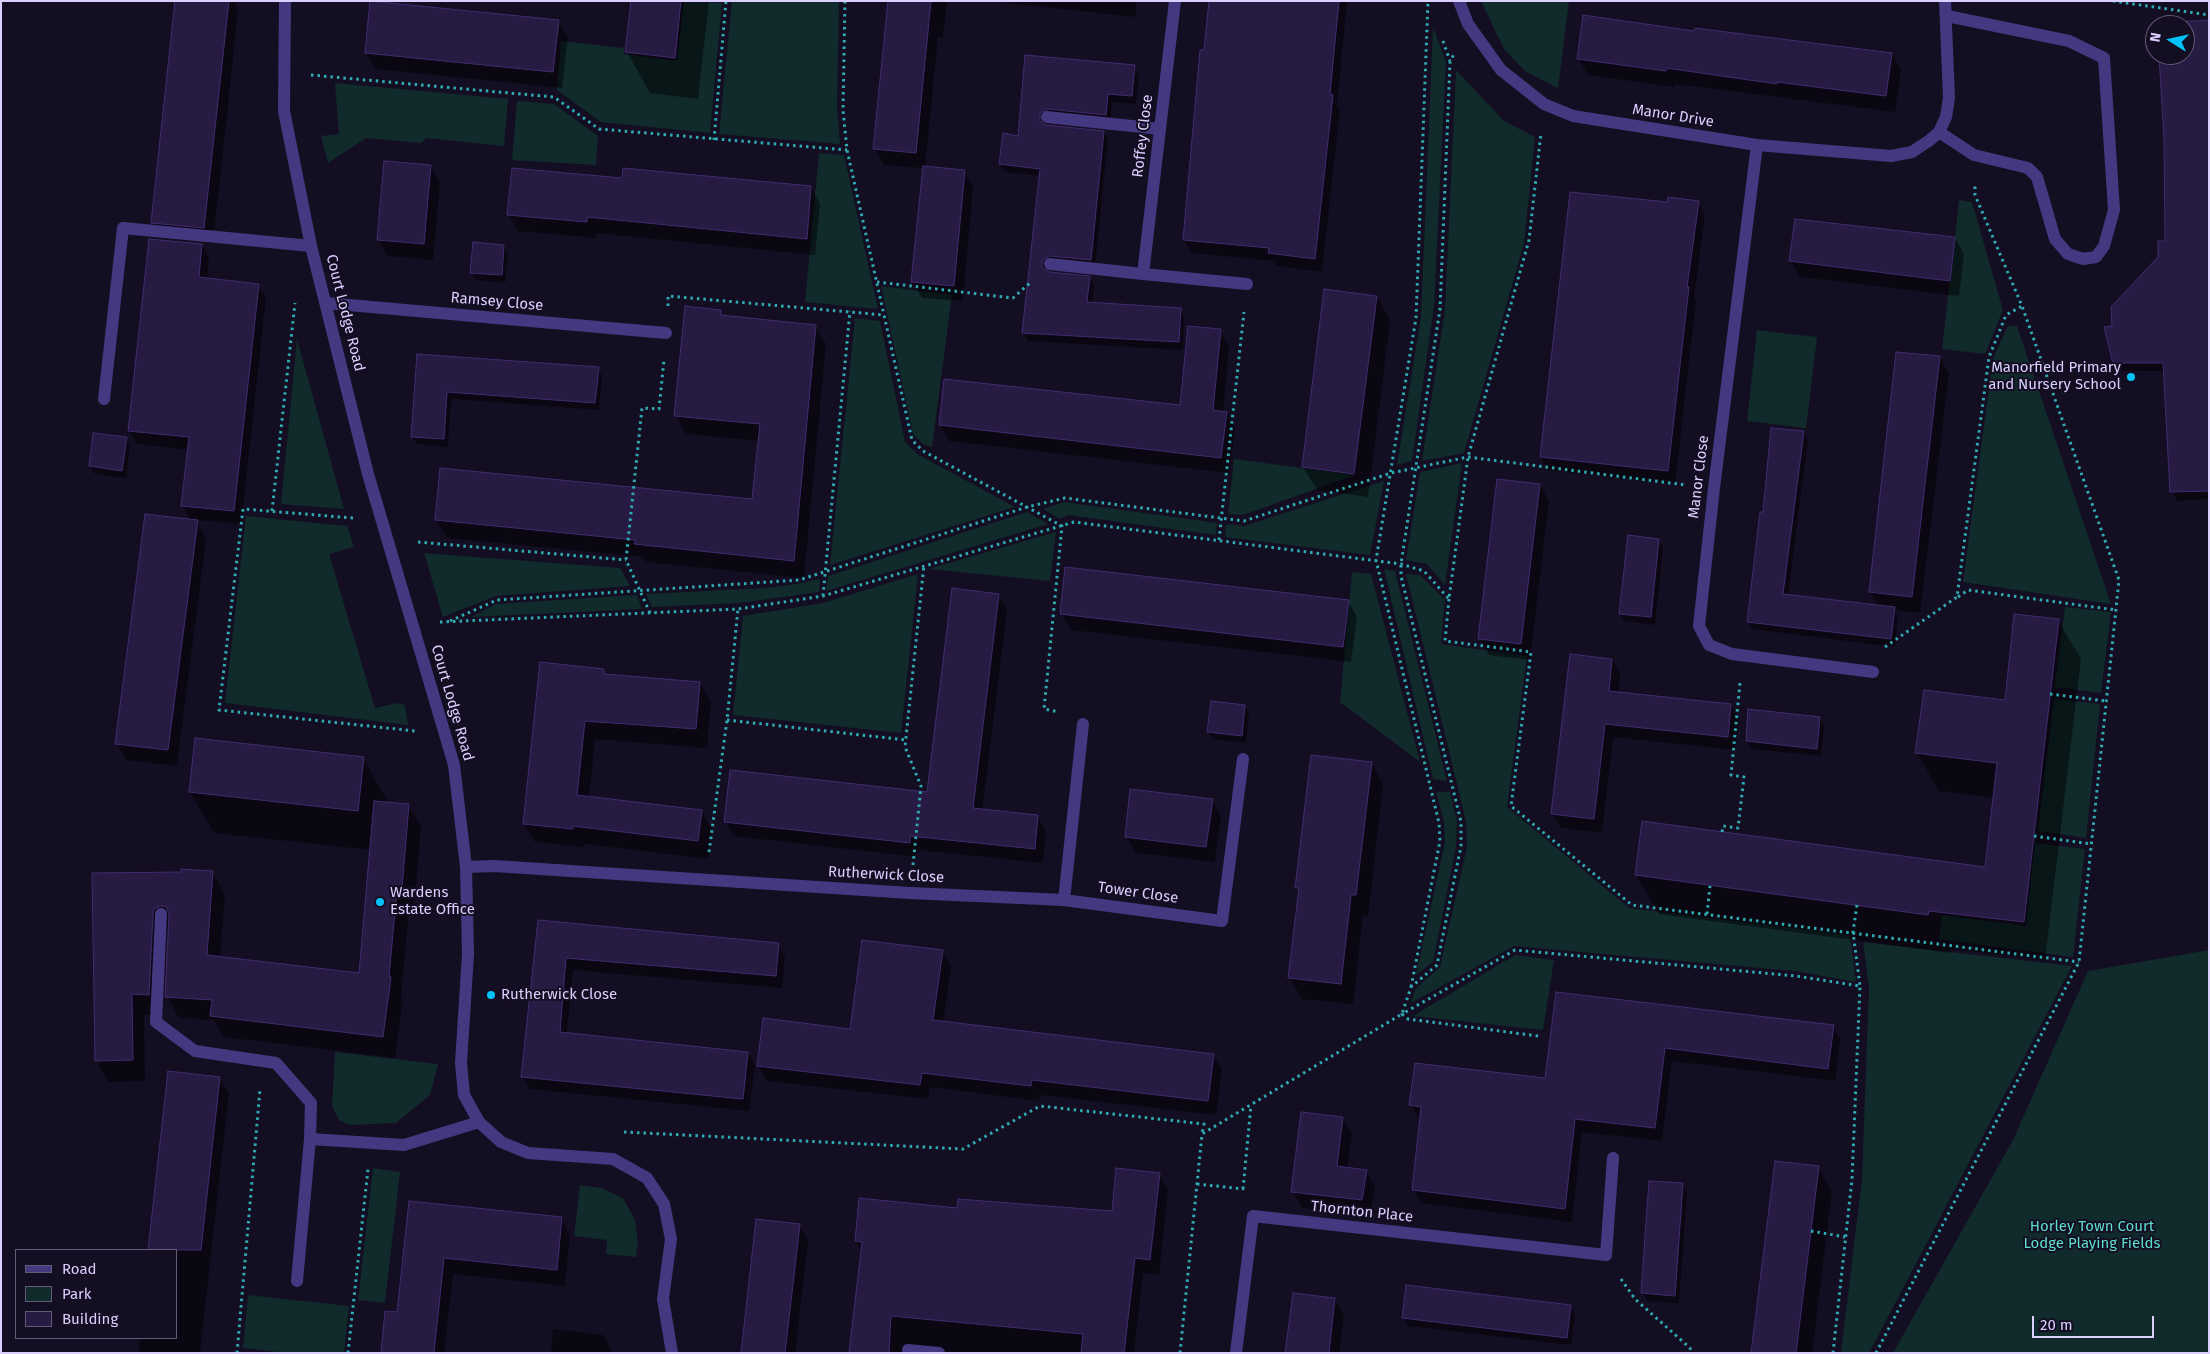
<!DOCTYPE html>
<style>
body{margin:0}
#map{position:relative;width:2210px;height:1354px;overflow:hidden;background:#140e22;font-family:"Fira Sans",sans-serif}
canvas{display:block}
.frame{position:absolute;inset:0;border:2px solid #dacfff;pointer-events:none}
.legend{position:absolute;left:15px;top:1249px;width:162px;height:90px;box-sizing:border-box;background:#140e22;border:1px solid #635b7a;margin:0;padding:6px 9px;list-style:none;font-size:15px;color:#dacfff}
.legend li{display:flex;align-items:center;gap:10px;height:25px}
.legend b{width:25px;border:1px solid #635b7a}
.north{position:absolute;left:2145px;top:15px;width:50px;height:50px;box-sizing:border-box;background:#140e22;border:1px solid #635b7a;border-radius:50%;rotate:280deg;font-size:14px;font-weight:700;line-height:20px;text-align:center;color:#dacfff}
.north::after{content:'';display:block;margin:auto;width:18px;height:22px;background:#02c2f8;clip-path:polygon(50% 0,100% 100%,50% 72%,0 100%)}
.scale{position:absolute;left:2032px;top:1316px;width:122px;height:22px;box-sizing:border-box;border:2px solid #dacfff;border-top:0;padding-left:6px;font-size:15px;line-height:18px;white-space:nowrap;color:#dacfff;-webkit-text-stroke:4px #140e22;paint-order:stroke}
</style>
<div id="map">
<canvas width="2210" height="1354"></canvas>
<div class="frame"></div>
<ul class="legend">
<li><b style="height:6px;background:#443981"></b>Road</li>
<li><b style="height:14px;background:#112a2c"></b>Park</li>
<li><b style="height:14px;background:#271a43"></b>Building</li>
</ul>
<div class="north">N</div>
<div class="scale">20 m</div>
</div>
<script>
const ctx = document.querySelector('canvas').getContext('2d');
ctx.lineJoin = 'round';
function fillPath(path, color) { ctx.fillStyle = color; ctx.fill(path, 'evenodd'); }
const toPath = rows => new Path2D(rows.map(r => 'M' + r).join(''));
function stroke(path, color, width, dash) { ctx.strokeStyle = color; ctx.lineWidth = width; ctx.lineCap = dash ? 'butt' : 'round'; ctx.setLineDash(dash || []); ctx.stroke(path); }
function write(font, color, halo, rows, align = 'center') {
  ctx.font = font + ' "Fira Sans",sans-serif'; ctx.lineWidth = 4; ctx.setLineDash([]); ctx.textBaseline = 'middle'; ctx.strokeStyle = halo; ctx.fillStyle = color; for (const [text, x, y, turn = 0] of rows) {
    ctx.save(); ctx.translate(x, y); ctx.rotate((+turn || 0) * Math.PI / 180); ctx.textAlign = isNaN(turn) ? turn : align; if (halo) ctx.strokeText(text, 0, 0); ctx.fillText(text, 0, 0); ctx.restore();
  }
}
fillPath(toPath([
 [684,1,722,3,710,133,601,122,557,90,561,41,624,48,624,54,677,61],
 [732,1,839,1,837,108,840,144,719,134],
 [1481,1,1569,1,1558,88,1525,71,1504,49],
 [1433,27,1446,62,1434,306,1412,461,1397,465,1421,317],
 [1456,70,1504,121,1535,137,1524,243,1464,453,1422,461,1445,310],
 [335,83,508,99,504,146,426,138,421,143,366,138,328,163,321,136,339,134],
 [517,101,554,104,598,136,596,165,512,160],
 [819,153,844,155,878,309,805,302],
 [1959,200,1972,202,2003,310,1985,354,1942,349],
 [881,286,952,295,932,447,923,444,913,434],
 [855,318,880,321,905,442,919,455,1015,507,830,565],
 [2008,326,2017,326,2111,604,1963,582,1993,358],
 [1757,330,1817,337,1806,428,1747,421],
 [297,339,344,509,281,504],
 [1234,459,1355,475,1243,515,1228,514],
 [1462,463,1445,585,1427,564,1406,560,1420,472],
 [1384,481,1370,555,1225,537,1226,524,1244,526],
 [1064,502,1217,523,1216,535,1068,515,1060,519,1043,509],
 [1027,512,1048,524,826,591,828,576],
 [246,516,347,526,354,547,329,554,375,708,397,703,405,705,408,725,225,703],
 [1056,532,1050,581,928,569],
 [424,553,620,568,630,586,496,596,443,617],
 [1384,569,1395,571,1447,781,1433,779],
 [1352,572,1371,574,1420,762,1340,702],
 [918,574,901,733,733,715,743,616,823,603],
 [1406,574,1420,575,1445,600,1441,644,1527,656,1507,807,1629,908,1850,935,1856,982,1795,971,1514,946,1411,1003,1416,988,1440,967,1467,847,1466,821],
 [820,579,819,592,739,603,652,607,646,594,766,588,796,584],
 [637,595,642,609,471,617,496,604],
 [2065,607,2111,612,2101,693,2055,687],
 [2054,699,2100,704,2086,838,2038,831],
 [1436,792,1450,792,1457,821,1456,847,1433,962,1416,975,1445,842,1444,821],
 [2035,843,2085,849,2073,957,1939,939,1942,915,2026,926],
 [1863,942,2072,966,1869,1353,1841,1353,1862,1179,1869,987],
 [2209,950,2209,1353,1893,1353,2013,1140,2088,971],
 [1515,955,1554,960,1543,1030,1413,1016],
 [335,1052,438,1064,430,1095,396,1123,351,1125,339,1120,332,1106],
 [373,1168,400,1172,385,1303,358,1300],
 [580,1185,601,1188,623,1198,635,1220,638,1243,636,1257,606,1254,607,1240,574,1236],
 [248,1295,349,1306,344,1353,287,1353,243,1348]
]), '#112a2c');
fillPath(toPath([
 [178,1,234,1,238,12,213,243,162,238,152,222],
 [632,1,709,1,698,99,650,93,627,52],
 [890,1,947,1,943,38,938,37,925,167,964,171,973,187,963,301,922,298,912,282,924,168,884,165,875,148],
 [990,1,1137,1,1135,17],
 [1210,1,1347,1,1337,105,1340,110,1322,272,1277,266,1274,261,1192,253,1184,240],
 [371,2,558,21,568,37,562,88,375,69,366,53],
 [2209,22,2209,499,2177,501,2172,492,2165,371,2119,371,2114,362,2113,327,2166,242,2165,137,2160,55,2185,55,2185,25,2158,25],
 [1695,32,1892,54,1901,71,1895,112,1675,84,1674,87,1588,75,1579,59],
 [1026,56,1134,66,1139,74,1136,104,1112,102,1110,122,1044,121,1044,125,1104,132,1108,140,1095,268,1047,268,1047,272,1089,278,1094,285,1092,303,1180,309,1184,317,1183,350,1028,341,1024,333,1040,176,1005,172,1000,164,1019,137],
 [385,163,431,167,440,183,433,260,387,256,378,240],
 [623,179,811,188,820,204,815,255,596,233,596,238,518,231,509,215],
 [1698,202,1705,215,1694,298,1696,301,1675,484,1548,470,1541,457,1668,203],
 [1955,238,1964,254,1959,296,1800,277,1791,261],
 [202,245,209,258,207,279,258,285,266,298,241,524,196,520,206,538,177,766,126,760,117,744,192,521,183,506,189,450,137,444,129,431],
 [504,246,508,254,505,283,476,280,472,273],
 [1377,297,1390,321,1368,497,1317,490,1303,467],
 [721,311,724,317,815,326,826,344,804,578,646,562,643,557,447,538,436,520,753,501,760,441,686,434,676,416],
 [1220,331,1229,346,1223,412,1227,413,1235,428,1229,473,949,441,940,425,945,381,1181,407],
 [418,355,598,368,602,376,599,410,451,399,448,447,417,444,412,437],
 [1940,358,1949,374,1920,613,1895,610,1898,616,1895,647,1752,629,1748,621,1764,514,1804,433,1808,440,1788,596,1879,607,1870,592],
 [95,434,126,438,130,446,126,478,95,474,90,466],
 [1540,485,1549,501,1530,660,1489,655,1480,639],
 [1658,540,1663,547,1655,625,1625,621,1620,614],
 [998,596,1007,610,982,811,1037,816,1046,831,1043,863,918,850,917,857,734,836,725,822,929,794],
 [1348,601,1357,617,1351,662,1071,630,1062,614],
 [2058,620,2081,659,2045,960,1951,949,1950,953,1659,914,1636,875,1987,868,1995,798,1939,791,1917,753,2006,701],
 [1612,660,1620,674,1618,693,1731,705,1739,719,1735,750,1613,737,1602,833,1561,828,1552,814],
 [603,670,606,675,700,684,711,702,707,748,595,739,589,798,701,811,712,830,708,859,584,844,583,847,535,842,524,824],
 [1244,706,1249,714,1246,743,1213,739,1208,732],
 [1820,718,1824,726,1821,756,1751,749,1747,741],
 [363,758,387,800,387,803,408,805,421,827,414,909,409,909,401,996,403,1000,395,1058,224,1037,214,1020,179,1018,167,996,170,929,166,931,161,1016,144,1015,145,1081,108,1082,96,1060,94,874,212,872,225,894,220,958,360,975,371,850,214,833,190,792],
 [1371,763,1383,784,1368,916,1363,915,1353,1004,1302,999,1290,978,1299,893,1296,888],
 [1212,800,1221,816,1215,862,1136,853,1127,837],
 [540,922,778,944,785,956,782,988,573,970,567,1034,748,1053,755,1066,749,1111,530,1089,522,1077],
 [942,951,951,967,943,1023,1213,1055,1222,1070,1216,1115,1040,1095,1039,1101,930,1087,928,1099,767,1081,758,1065,851,1030],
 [1557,993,1833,1026,1840,1039,1835,1081,1672,1061,1662,1141,1582,1132,1572,1222,1421,1203,1413,1190,1421,1119,1418,1118,1411,1105,1546,1080],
 [169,1072,219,1078,229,1094,200,1353,138,1353,140,1338,176,1338,176,1250,150,1250],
 [1342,1118,1352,1134,1347,1169,1366,1171,1375,1187,1370,1216,1302,1208,1293,1192],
 [1818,1168,1832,1191,1812,1353,1752,1353],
 [1159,1174,1168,1189,1159,1275,1143,1273,1134,1353,850,1353,862,1251,856,1241,958,1209,1113,1212],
 [1651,1182,1683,1185,1687,1192,1679,1303,1647,1301,1643,1293],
 [410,1202,561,1218,570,1235,565,1286,453,1274,444,1353,382,1353,398,1314],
 [799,1225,808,1241,795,1353,743,1353],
 [1335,1299,1344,1315,1339,1353,1287,1353],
 [1570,1307,1575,1314,1571,1345,1408,1326,1404,1318],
 [553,1329,604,1335,613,1353,551,1353]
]), '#0007');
const building = toPath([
 [175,1,229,1,204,228,151,223,175,1],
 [370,1,559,20,553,72,365,53,370,1],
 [631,1,681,1,675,58,625,52,631,1],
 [888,1,931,1,916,153,873,149,888,1],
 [1209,1,1339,1,1330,94,1333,95,1315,259,1268,253,1269,248,1183,240,1200,50,1204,50,1209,1],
 [1583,15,1694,31,1695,28,1892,53,1886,96,1777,82,1777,84,1666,68,1666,71,1577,59,1583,15],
 [2209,20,2209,491,2170,492,2163,363,2113,363,2104,327,2112,326,2111,307,2158,257,2158,241,2165,241,2164,138,2159,55,2185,55,2185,25,2157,25,2157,23,2209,20],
 [1025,55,1135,65,1132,96,1108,94,1106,115,1048,109,1040,113,1040,121,1046,125,1104,131,1091,260,1050,256,1043,260,1042,267,1049,272,1090,276,1087,302,1181,308,1179,342,1022,333,1040,169,999,164,1003,133,1018,136,1025,55],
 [384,161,431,165,424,244,377,240,384,161],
 [923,166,965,170,954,286,911,282,923,166],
 [512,168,622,178,623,168,811,186,807,239,587,217,587,222,507,215,512,168],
 [1570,192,1667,202,1668,197,1699,201,1687,287,1689,287,1668,471,1540,457,1570,192],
 [1795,219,1955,237,1950,281,1789,261,1795,219],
 [149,239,202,244,199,277,259,284,234,511,181,506,189,437,128,431,149,239],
 [473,242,504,245,502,275,470,273,473,242],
 [1324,289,1377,296,1354,474,1302,467,1324,289],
 [685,306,721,310,721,315,816,325,794,561,634,544,635,540,435,520,440,468,752,499,760,424,674,416,685,306],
 [1188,326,1221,329,1213,410,1227,412,1221,458,939,425,944,379,1180,405,1188,326],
 [1896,352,1940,356,1912,597,1869,592,1896,352],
 [417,354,599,367,595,403,447,392,444,439,411,437,417,354],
 [1771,428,1804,431,1783,594,1895,607,1891,639,1747,622,1760,512,1763,512,1771,428],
 [93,433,127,437,122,471,89,466,93,433],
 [1497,479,1540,484,1521,644,1478,639,1497,479],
 [145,514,198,520,168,750,115,744,145,514],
 [1628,535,1659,539,1651,617,1619,614,1628,535],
 [1065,567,1349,600,1343,647,1060,614,1065,567],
 [952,588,999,594,973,808,1038,815,1035,849,910,836,910,843,724,822,730,770,927,792,952,588],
 [2014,614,2059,619,2024,922,1929,911,1928,915,1635,875,1642,821,1985,867,1997,763,1915,753,1924,690,2005,700,2014,614],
 [1570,654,1612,659,1609,691,1731,704,1728,737,1605,724,1594,819,1551,814,1570,654],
 [540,662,604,669,604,674,700,682,696,729,585,721,577,795,702,810,698,841,573,826,573,829,523,824,540,662],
 [1211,701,1245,705,1242,736,1207,732,1211,701],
 [1748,709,1820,717,1817,749,1746,741,1748,709],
 [195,738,364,757,358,811,189,792,195,738],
 [1311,755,1372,762,1356,895,1351,895,1341,984,1288,978,1299,888,1295,888,1311,755],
 [1130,789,1213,799,1206,847,1125,837,1130,789],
 [374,801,409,804,402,888,397,888,389,977,391,977,383,1037,210,1016,212,1000,165,997,169,914,166,907,161,906,154,909,153,914,149,995,132,994,133,1060,95,1061,92,873,181,872,181,869,213,871,207,955,359,973,374,801],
 [538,920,779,943,776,976,566,958,560,1032,748,1052,743,1099,521,1077,538,920],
 [862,940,943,950,933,1020,1214,1054,1208,1101,1032,1080,1031,1086,922,1073,920,1085,757,1066,763,1018,850,1029,862,940],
 [1556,992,1834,1025,1828,1069,1665,1048,1655,1128,1575,1119,1565,1209,1412,1190,1421,1107,1409,1105,1415,1063,1545,1078,1556,992],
 [168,1071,220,1077,201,1250,148,1250,168,1071],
 [1301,1112,1343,1117,1337,1166,1367,1170,1362,1200,1291,1192,1301,1112],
 [1775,1161,1819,1166,1796,1353,1751,1353,1775,1161],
 [1116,1168,1160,1173,1150,1260,1135,1258,1124,1353,1081,1353,1083,1334,891,1316,889,1353,849,1353,862,1242,855,1241,859,1198,957,1208,958,1199,1112,1211,1116,1168],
 [1649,1181,1683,1183,1675,1296,1641,1293,1649,1181],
 [409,1201,562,1217,557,1270,444,1258,434,1353,381,1353,385,1311,397,1312,409,1201],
 [756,1219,800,1224,785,1353,741,1353,756,1219],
 [1406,1285,1571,1305,1567,1338,1402,1318,1406,1285],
 [1293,1293,1335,1298,1329,1353,1285,1353,1293,1293]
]);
fillPath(building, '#271a43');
stroke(building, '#412c6f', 1);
stroke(toPath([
 [845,1,843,110,847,150,884,315],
 [2113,1,2209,15],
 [1443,41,1450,61],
 [311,75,554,97,599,129,847,150],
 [714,140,726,1],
 [877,282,1013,298,1031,282],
 [668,306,668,296,884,315,912,440,923,451,1062,526,1044,709,1059,712],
 [272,511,295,303],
 [353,518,243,509,219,710,415,731],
 [1219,540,1244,312],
 [418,542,626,560],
 [823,596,850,311],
 [1958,597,1968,590,2116,610],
 [1449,599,1445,641,1531,652,1511,806,1632,905,2079,962],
 [650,613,626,560,642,408,659,409,664,360],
 [450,621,497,600,799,580,1027,507,1065,498,1244,521,1391,473,1468,457,1686,485],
 [440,622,738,609,823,596,1074,522,1401,564,1424,571,1449,599,1468,457,1529,240,1541,133],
 [1885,647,1957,597,1989,357,2006,315,2022,306,1975,195,1975,183],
 [2050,694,2106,701],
 [727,720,906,740],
 [1722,832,1723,826,1738,828,1744,777,1731,775,1740,683],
 [2034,836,2091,844],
 [709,852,727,720,738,609],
 [913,865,921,786,905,747,924,565],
 [1857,905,1853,932,1860,986],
 [1707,914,1710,886],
 [1411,987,1440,841,1439,823,1376,560,1416,318,1428,1],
 [1538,1036,1408,1019,1402,1014,1515,950,1796,976,1860,986,1852,1179,1833,1353],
 [624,1132,963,1149,1040,1106,1204,1124,1202,1133],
 [1197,1184,1244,1189],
 [1243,1189,1251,1105],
 [1811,1231,1845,1237],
 [1621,1279,1635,1299,1690,1348,1691,1353],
 [237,1353,260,1089],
 [348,1353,368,1169],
 [1180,1353,1202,1134,1402,1014,1411,987,1437,965,1461,846,1461,822,1401,576,1401,564,1440,309,1450,62,1455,52],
 [1876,1353,2079,962,2119,580,2022,306]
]), '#2fabb3', 3, [2.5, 4]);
stroke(toPath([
 [1047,117,1160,129],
 [1939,132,1974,155,2028,168,2037,177,2055,239,2068,254,2083,259,2096,257,2104,246,2114,210,2104,58,2069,41,1947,16],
 [1050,264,1143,274],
 [104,399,123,228,311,246],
 [161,914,156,1022,195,1051,276,1063,311,1103,310,1139],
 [1606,1255,1613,1158],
 [908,1350,939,1353]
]), '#443981', 12);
stroke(toPath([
 [285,1,284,111,311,246,368,474,454,765,466,867,468,954,461,1063,464,1095,479,1122,501,1142,528,1153,613,1159,647,1178,664,1204,671,1239,663,1299,672,1353],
 [1175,1,1143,274,1247,284],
 [1459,1,1468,24,1501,70,1544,104,1573,116,1757,145,1891,156,1912,152,1930,140,1939,132,1946,117,1949,98,1945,1],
 [1757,145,1714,488,1699,626,1709,645,1732,654,1873,672],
 [326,303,666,333],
 [466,867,494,866,910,893,1064,900,1222,921,1243,759],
 [1064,900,1083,724],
 [297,1281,310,1139,404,1145,479,1122],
 [1236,1353,1253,1216,1606,1255]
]), '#443981', 12);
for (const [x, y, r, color] of [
 [2131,377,5,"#02c2f8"],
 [380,902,5,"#02c2f8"],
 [491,995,5,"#02c2f8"]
]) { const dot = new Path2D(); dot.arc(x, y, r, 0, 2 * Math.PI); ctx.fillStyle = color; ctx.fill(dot); stroke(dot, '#140e22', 2); }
write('15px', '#dacfff', '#140e22', [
 ["Manor Drive",1673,116,9],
 ["Roffey Close",1143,136,-83],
 ["Ramsey Close",497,302,5],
 ["Court Lodge Road",345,313,76],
 ["Manor Close",1699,477,-83],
 ["Court Lodge Road",452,703,74],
 ["Rutherwick Close",886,875,3],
 ["Tower Close",1138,893,8],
 ["Thornton Place",1362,1212,6]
]);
write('15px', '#dacfff', '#140e22', [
 ["Manorfield Primary",2121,368,"right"],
 ["and Nursery School",2121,385,"right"],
 ["Wardens",390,893],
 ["Estate Office",390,910],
 ["Rutherwick Close",501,995]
], 'left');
write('15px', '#5cdecd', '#140e22', [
 ["Horley Town Court",2092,1227],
 ["Lodge Playing Fields",2092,1244]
]);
</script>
